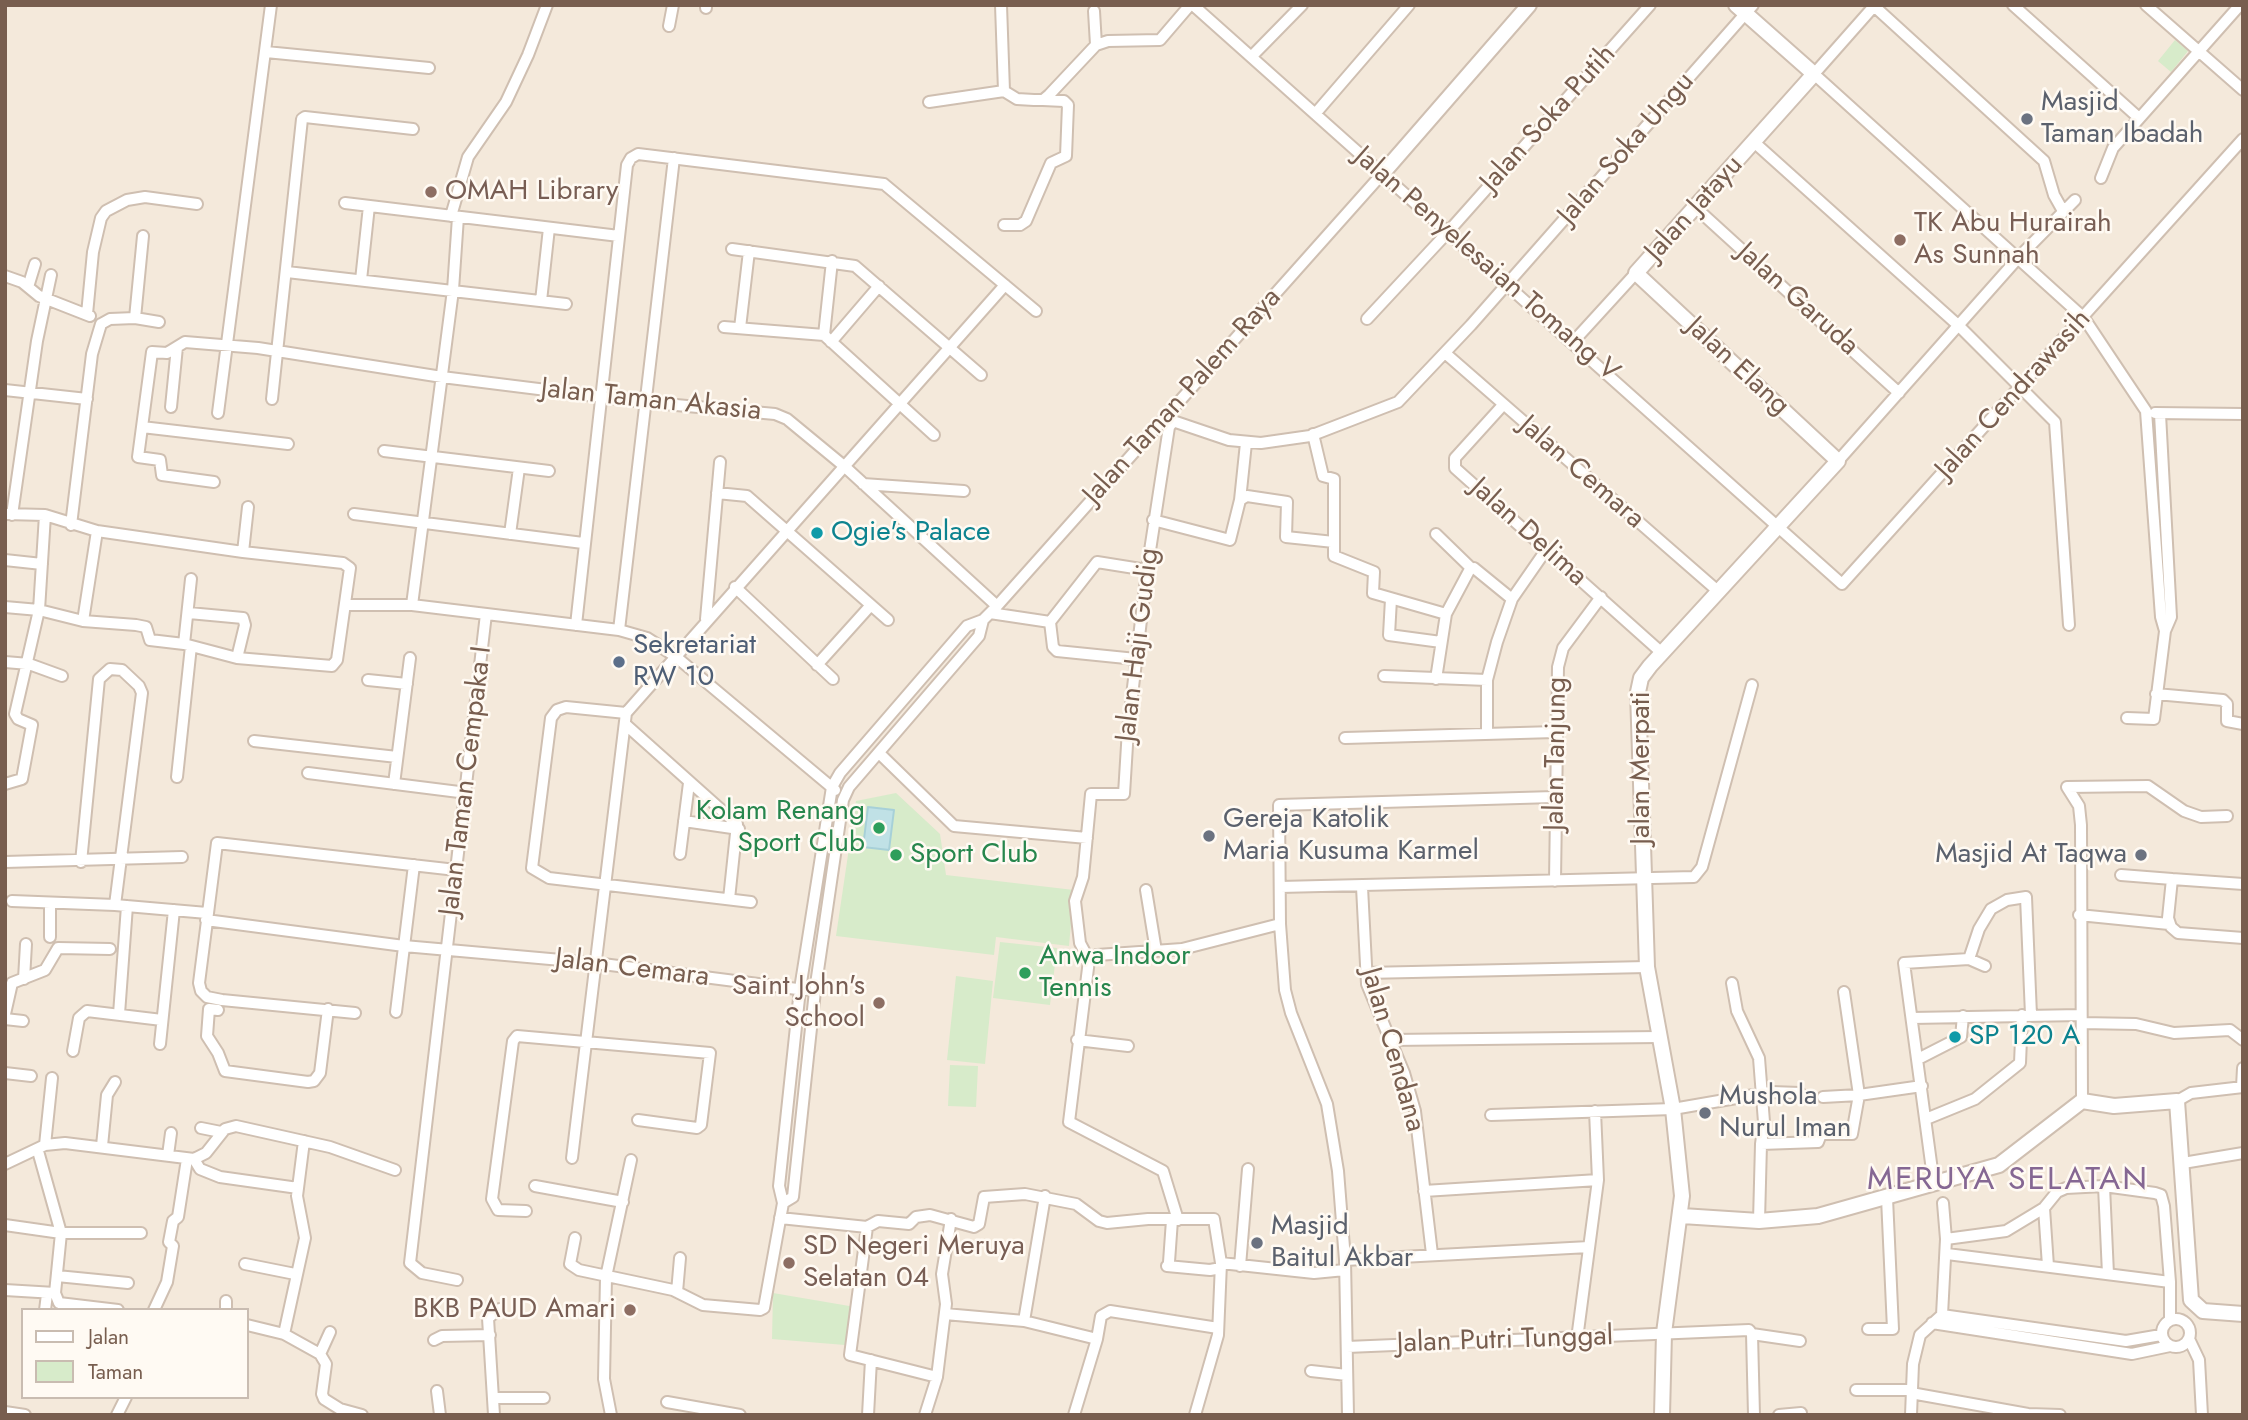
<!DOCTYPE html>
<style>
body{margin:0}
#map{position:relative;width:2248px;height:1420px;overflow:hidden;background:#fcf6ed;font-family:Jost,sans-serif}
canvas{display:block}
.frame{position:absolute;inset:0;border:7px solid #785e4f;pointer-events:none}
.legend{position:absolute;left:21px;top:1308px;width:228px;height:91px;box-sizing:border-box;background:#fffaf3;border:2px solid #c9bcb1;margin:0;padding:9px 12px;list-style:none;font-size:21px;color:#785e4f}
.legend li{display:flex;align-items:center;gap:14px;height:35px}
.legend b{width:35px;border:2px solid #c9bcb1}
</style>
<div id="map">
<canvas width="2248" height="1420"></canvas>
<div class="frame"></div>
<ul class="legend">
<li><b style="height:9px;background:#fff"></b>Jalan</li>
<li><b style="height:19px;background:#d7ebca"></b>Taman</li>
</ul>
</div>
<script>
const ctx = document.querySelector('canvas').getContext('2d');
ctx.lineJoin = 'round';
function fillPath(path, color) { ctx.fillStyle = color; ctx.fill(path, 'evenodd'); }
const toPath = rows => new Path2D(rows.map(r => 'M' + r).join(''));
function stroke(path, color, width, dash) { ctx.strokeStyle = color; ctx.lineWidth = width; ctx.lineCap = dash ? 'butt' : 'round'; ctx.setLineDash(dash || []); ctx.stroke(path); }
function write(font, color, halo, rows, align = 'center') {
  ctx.font = font + ' Jost,sans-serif'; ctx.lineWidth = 5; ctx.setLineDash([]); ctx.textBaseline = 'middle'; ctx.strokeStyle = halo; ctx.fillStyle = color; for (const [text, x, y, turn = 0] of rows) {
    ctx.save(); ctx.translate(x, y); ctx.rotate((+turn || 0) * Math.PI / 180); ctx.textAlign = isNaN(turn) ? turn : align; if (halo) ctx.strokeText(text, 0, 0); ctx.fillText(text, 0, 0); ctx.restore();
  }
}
fillPath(toPath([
 [5,5,2243,5,2243,1415,5,1415],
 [23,1310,247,1310,247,1397,23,1397]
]), '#f4e9db');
fillPath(toPath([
 [2175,40,2188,51,2171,72,2158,61],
 [896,793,940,834,946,875,1074,890,1069,946,996,937,994,955,836,936,856,801],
 [1000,942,1057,948,1050,1005,993,998],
 [956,976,993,981,985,1064,947,1060],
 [950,1065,978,1066,976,1107,948,1106],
 [773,1293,861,1308,857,1346,772,1339]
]), '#d7ebca');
const water = toPath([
 [868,807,894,810,889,850,863,847,868,807]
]);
fillPath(water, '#c0e1e6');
stroke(water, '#a7d0d8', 2);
const minor = toPath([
 [1001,5,1004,91,1017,99,1034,100,1043,100,1049,95,1096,45,1108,41,1160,40,1190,5],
 [1193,5,1842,584,2243,139],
 [1875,5,1814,74,2084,318,2146,411,2161,617,2165,631],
 [2013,5,2139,118],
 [2146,5,2243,90],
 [1874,6,2044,161,2054,195,2063,211],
 [706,8,706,5],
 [1094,11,1096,45],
 [669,26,673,5],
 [266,52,429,68],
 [1252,56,1302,5],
 [929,102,1004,91],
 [1315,114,1409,5],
 [1755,143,1959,326,2055,422,2069,625],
 [2101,178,2113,148,2240,5],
 [345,203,619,236],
 [1696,208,1899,393],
 [451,216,468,157,506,102,528,55,547,5],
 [1004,225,1020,225,1026,221,1051,163,1066,156,1068,105,1064,101,1043,100],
 [732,249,855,266,981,375],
 [287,272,566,304],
 [5,276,22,282,39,296,90,316],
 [361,280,369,206],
 [28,287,35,264],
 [541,301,549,228],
 [87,314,93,252,101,218,106,211,127,200,145,197,197,204],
 [135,318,143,236],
 [1367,319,1448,232,1650,5],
 [101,324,110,319,135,318,159,322],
 [724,327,824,335,934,435],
 [740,328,749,251],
 [824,335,832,261],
 [831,342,879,286],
 [1573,342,1636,273],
 [1445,353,1719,592],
 [5,390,87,399],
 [272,399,302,119,305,117,413,129],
 [1503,405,1455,458,1455,468,1662,653],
 [171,407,177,347],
 [218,413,271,5],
 [2155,413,2243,414],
 [1164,418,1229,440,1261,443,1310,436,1398,402,1471,325,1753,5],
 [142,427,288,444],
 [1313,434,1323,476,1334,479,1334,556,1374,572,1373,593,1446,614],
 [384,451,549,471],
 [1838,461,2019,257,2075,200],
 [214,482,162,475,160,460,138,457,152,352,167,353,185,342,258,348,442,377,643,402,775,414,787,419,844,466,997,606],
 [863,484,964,491],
 [717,493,747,496,888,620],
 [1240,500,1246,443],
 [5,514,45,515,97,531,243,552,343,563,350,568,337,660,332,666,237,658,184,644,150,640,146,627,136,625,83,621,39,610,5,607],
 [354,514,583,543],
 [12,515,37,341,51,275],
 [1153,520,1230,540,1240,500,1247,496,1287,502,1286,537,1334,542],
 [71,525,92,354,101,324],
 [510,534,519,468],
 [1436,534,1471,568],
 [243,552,248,507],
 [5,560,42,564],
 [735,587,833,679],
 [1391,599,1389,635,1441,642],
 [345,605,412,605,619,630,647,638,675,656,835,790],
 [412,605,453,290,458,217],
 [189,613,243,618,245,625,237,658],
 [990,613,1050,622],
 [706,619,720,462],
 [83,621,97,531],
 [576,625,627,165,631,158,638,154,884,184,1036,311],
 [619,630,674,158],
 [184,644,191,579],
 [1136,659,1057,651,1053,647,1050,622,1097,562,1147,570],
 [5,662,29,664,62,676],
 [817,665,871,605],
 [1384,676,1487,680],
 [1436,679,1446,614,1470,569,1474,568,1512,599],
 [368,680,407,684],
 [2156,694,2223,700,2227,704,2227,721,2243,724],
 [626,713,566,707,557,710,551,718,532,868,549,878,751,902],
 [2127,718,2154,719,2165,631,2171,617,2160,414],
 [625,724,737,824,729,899],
 [1487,734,1487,680,1497,642,1512,599,1546,550],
 [1345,738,1555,732],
 [254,741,397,757],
 [879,753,954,826,1087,838],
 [308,773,467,793],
 [177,777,191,646],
 [5,784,22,779,32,725,18,719,15,714,39,610,45,515],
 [394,784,410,658],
 [684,821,739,829],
 [680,854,689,783],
 [5,862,182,857],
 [81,862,99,679,110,669,122,670,139,686,142,693,115,905],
 [2121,875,2172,879],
 [1555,881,1558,667,1563,648,1601,597],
 [2243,884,2172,879,2168,918,2171,927,2178,933,2243,938],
 [1280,887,1694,877,1702,867,1752,685],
 [1362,887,1367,984,1404,1073,1415,1111,1432,1254],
 [1146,890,1156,951],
 [12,901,115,905,207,913],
 [2079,915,2169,924],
 [206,920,404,946,595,963,805,990],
 [50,937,50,903],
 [1969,959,1979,929,1991,909,2007,900,2026,897,2031,1015],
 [1089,960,1080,943,1075,901,1083,877,1091,794,1124,794,1128,729,1147,570,1169,427,1173,422],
 [1365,973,1647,967],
 [24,979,26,944],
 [1732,983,1737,1011,1759,1058,1764,1122,1761,1144,1818,1142,1821,1134,1852,1134,1859,1095,1823,1097],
 [1844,992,1859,1095,1922,1086],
 [218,1010,209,1009,207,1036,218,1053,225,1071,308,1082,314,1081,320,1073,328,1009],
 [396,1012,414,865],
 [355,1013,222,1000,207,997,201,991,199,983,217,843,456,870],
 [5,1014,12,983,45,970,58,948,110,949],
 [119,1014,127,906],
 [1912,1018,2081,1015],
 [5,1019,23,1021],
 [2082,1023,2136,1024,2174,1033,2230,1030,2243,1040],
 [1077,1040,1128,1046],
 [1391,1040,1659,1037],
 [160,1044,174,910],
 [73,1051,79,1018,87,1011,162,1020],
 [1918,1059,1961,1037,1963,1016],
 [5,1073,31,1076],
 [2242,1087,2243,1068],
 [2082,1101,2081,825,2079,806,2067,787,2148,786,2184,811,2201,817,2227,816],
 [2177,1101,2191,1093,2243,1087],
 [1491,1115,1673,1109,1771,1092,1800,1093],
 [1926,1119,1975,1099,2020,1063,2022,1015],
 [201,1128,221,1132],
 [45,1145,52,1078],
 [102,1146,107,1095,115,1082],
 [38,1151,61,1233,55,1293],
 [168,1155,171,1133],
 [572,1158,626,713,1005,285],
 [194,1159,200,1169,220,1177,298,1188],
 [2183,1163,2243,1153],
 [5,1164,45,1145,65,1143,194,1159,206,1153,225,1129,236,1126,330,1147,395,1170],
 [1934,1185,1904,963,1969,959,1985,966],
 [535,1186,623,1202],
 [2104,1186,2108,1274],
 [1424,1191,1598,1180],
 [783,1203,779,1186,800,989,832,787,840,773,967,626,983,620,997,606,1382,174],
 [783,1203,793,1197,815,991,843,800,849,787,979,636,983,620],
 [1943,1203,1946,1239],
 [2044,1208,2048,1266],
 [526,1211,498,1210,492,1199,513,1041,517,1036,710,1053,701,1125,697,1128,638,1120],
 [780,1218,867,1227,878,1221,909,1224,916,1217,930,1215,974,1227,979,1224,984,1197,1025,1194,1076,1204,1099,1221,1107,1223,1148,1219,1214,1219,1221,1263,1218,1335,1195,1415],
 [1178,1220,1163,1171,1069,1122,1089,960,1097,955,1182,949,1280,924],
 [1759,1221,1761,1144],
 [5,1225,61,1233,141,1233],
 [867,1227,850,1355,937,1377],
 [575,1238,570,1264,579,1270,673,1290,703,1305,760,1310,764,1308,783,1203],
 [1947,1254,2170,1282,2170,1320],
 [1345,1260,1589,1247],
 [1169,1262,1172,1220],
 [1221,1263,1314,1273,1345,1270],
 [245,1264,295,1274],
 [1167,1266,1210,1270,1221,1268],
 [1240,1266,1248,1169],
 [57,1276,128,1283],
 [457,1280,422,1273,410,1263,486,614],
 [5,1290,55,1293],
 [677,1292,680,1258],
 [55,1293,59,1303,118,1310],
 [226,1301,226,1310],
 [45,1310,47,1294],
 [154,1310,167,1282,173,1246,169,1242,173,1221,178,1217,187,1159],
 [945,1314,1024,1321,1097,1339,1101,1316,1110,1311,1218,1328],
 [1942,1315,2126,1341,2161,1335],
 '2162 1333a14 14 0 1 1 28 0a14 14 0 1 1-28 0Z',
 [1024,1321,1045,1196],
 [1932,1323,2132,1354,2170,1346],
 [247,1325,284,1334,320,1354,326,1364,322,1394,324,1399,340,1409,362,1415],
 [1868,1329,1893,1329,1887,1198],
 [284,1334,305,1238,297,1196,304,1141],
 [1752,1334,1800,1341],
 [1577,1339,1598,1180,1595,1111],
 [2189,1339,2199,1360,2202,1415],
 [434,1340,442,1336,490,1335],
 [1347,1347,1749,1330,1752,1334,1754,1415],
 [320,1354,330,1332],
 [1311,1371,1347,1375],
 [1856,1390,1911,1390],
 [437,1391,440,1415],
 [1911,1393,2028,1414,2060,1415],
 [493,1398,544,1398],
 [667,1402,740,1415],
 [5,1412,25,1415],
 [117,1415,126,1397],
 [494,1415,488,1318,500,1309],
 [611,1415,604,1379,606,1277,631,1160],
 [868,1415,871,1360],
 [925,1415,937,1377,946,1304,942,1274,951,1219],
 [1074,1415,1097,1339],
 [1348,1415,1345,1260,1338,1171,1327,1104,1291,1013,1285,990,1280,924,1279,805,1554,797],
 [1779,1415,1801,1413],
 [1911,1415,1913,1364,1920,1335,1942,1315,1946,1239,2006,1231,2044,1208,2057,1192,2066,1188,2104,1186,2155,1193,2161,1195,2164,1206,2170,1282]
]);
const tertiary = toPath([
 [1382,174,1529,5],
 [1682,1216,1759,1221,1818,1216,1999,1165,2082,1101,2114,1106,2177,1101,2191,1300,2203,1311,2243,1314],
 [1662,1415,1664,1333,1682,1196,1673,1109,1647,967,1638,692,1641,678,1650,666,1838,461,1636,273,1814,74,1736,5]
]);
stroke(minor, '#cfbfb1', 14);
stroke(tertiary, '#cfbfb1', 18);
stroke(minor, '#fff', 10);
stroke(tertiary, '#fff', 14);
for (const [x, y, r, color] of [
 [2027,119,7,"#6b7280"],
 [431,192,7,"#8d6e63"],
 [1900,240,7,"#8d6e63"],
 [817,533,7,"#0f9aa8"],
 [619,662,7,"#5c6f8a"],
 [879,828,7,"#2e9e5b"],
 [1209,836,7,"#6b7280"],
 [896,855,7,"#2e9e5b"],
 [2141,855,7,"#6b7280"],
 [1025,973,7,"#2e9e5b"],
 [879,1003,7,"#8d6e63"],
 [1955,1037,7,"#0f9aa8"],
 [1705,1113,7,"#6b7280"],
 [1257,1243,7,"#6b7280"],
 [789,1263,7,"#8d6e63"],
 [630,1310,7,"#8d6e63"]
]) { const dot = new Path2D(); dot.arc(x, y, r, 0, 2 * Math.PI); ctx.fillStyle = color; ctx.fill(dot); stroke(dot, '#fffaf3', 2.5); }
write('28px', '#5b616d', '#fffaf3', [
 ["Masjid",2041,103],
 ["Taman Ibadah",2041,135],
 ["Gereja Katolik",1223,820],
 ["Maria Kusuma Karmel",1223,852],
 ["Masjid At Taqwa",2127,855,"right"],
 ["Mushola",1719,1097],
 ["Nurul Iman",1719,1129],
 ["Masjid",1271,1227],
 ["Baitul Akbar",1271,1259]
], 'left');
write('28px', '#785e4f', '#fffaf3', [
 ["Jalan Soka Putih",1549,119,-48],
 ["Jalan Soka Ungu",1627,149,-49],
 ["Jalan Jatayu",1695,209,-48],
 ["Jalan Penyelesaian Tomang V",1486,265,41],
 ["Jalan Garuda",1797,300,42],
 ["Jalan Elang",1737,367,43],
 ["Jalan Cendrawasih",2014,395,-48],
 ["Jalan Taman Palem Raya",1183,397,-48],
 ["Jalan Taman Akasia",651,401,6],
 ["Jalan Cemara",1581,473,41],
 ["Jalan Delima",1528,533,42],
 ["Jalan Haji Gudig",1139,645,-83],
 ["Jalan Tanjung",1557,754,-89],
 ["Jalan Merpati",1642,768,-90],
 ["Jalan Taman Cempaka I",467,781,-83],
 ["Jalan Cemara",632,969,7],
 ["Jalan Cendana",1392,1050,74],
 ["Jalan Putri Tunggal",1505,1341,-2]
]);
write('28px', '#785e54', '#fffaf3', [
 ["OMAH Library",445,192],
 ["TK Abu Hurairah",1914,224],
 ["As Sunnah",1914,256],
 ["Saint John's",865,987,"right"],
 ["School",865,1019,"right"],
 ["SD Negeri Meruya",803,1247],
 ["Selatan 04",803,1279],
 ["BKB PAUD Amari",616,1310,"right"]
], 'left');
write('28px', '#0d838f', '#fffaf3', [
 ["Ogie's Palace",831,533],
 ["SP 120 A",1969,1037]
], 'left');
write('28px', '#4e5e75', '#fffaf3', [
 ["Sekretariat",633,646],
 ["RW 10",633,678]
], 'left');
write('28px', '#27864d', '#fffaf3', [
 ["Kolam Renang",865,812,"right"],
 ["Sport Club",865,844,"right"],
 ["Sport Club",910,855],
 ["Anwa Indoor",1039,957],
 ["Tennis",1039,989]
], 'left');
ctx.letterSpacing = '2px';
write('32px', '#856793', '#fffaf3', [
 ["MERUYA SELATAN",2008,1181]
]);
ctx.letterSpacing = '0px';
</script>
